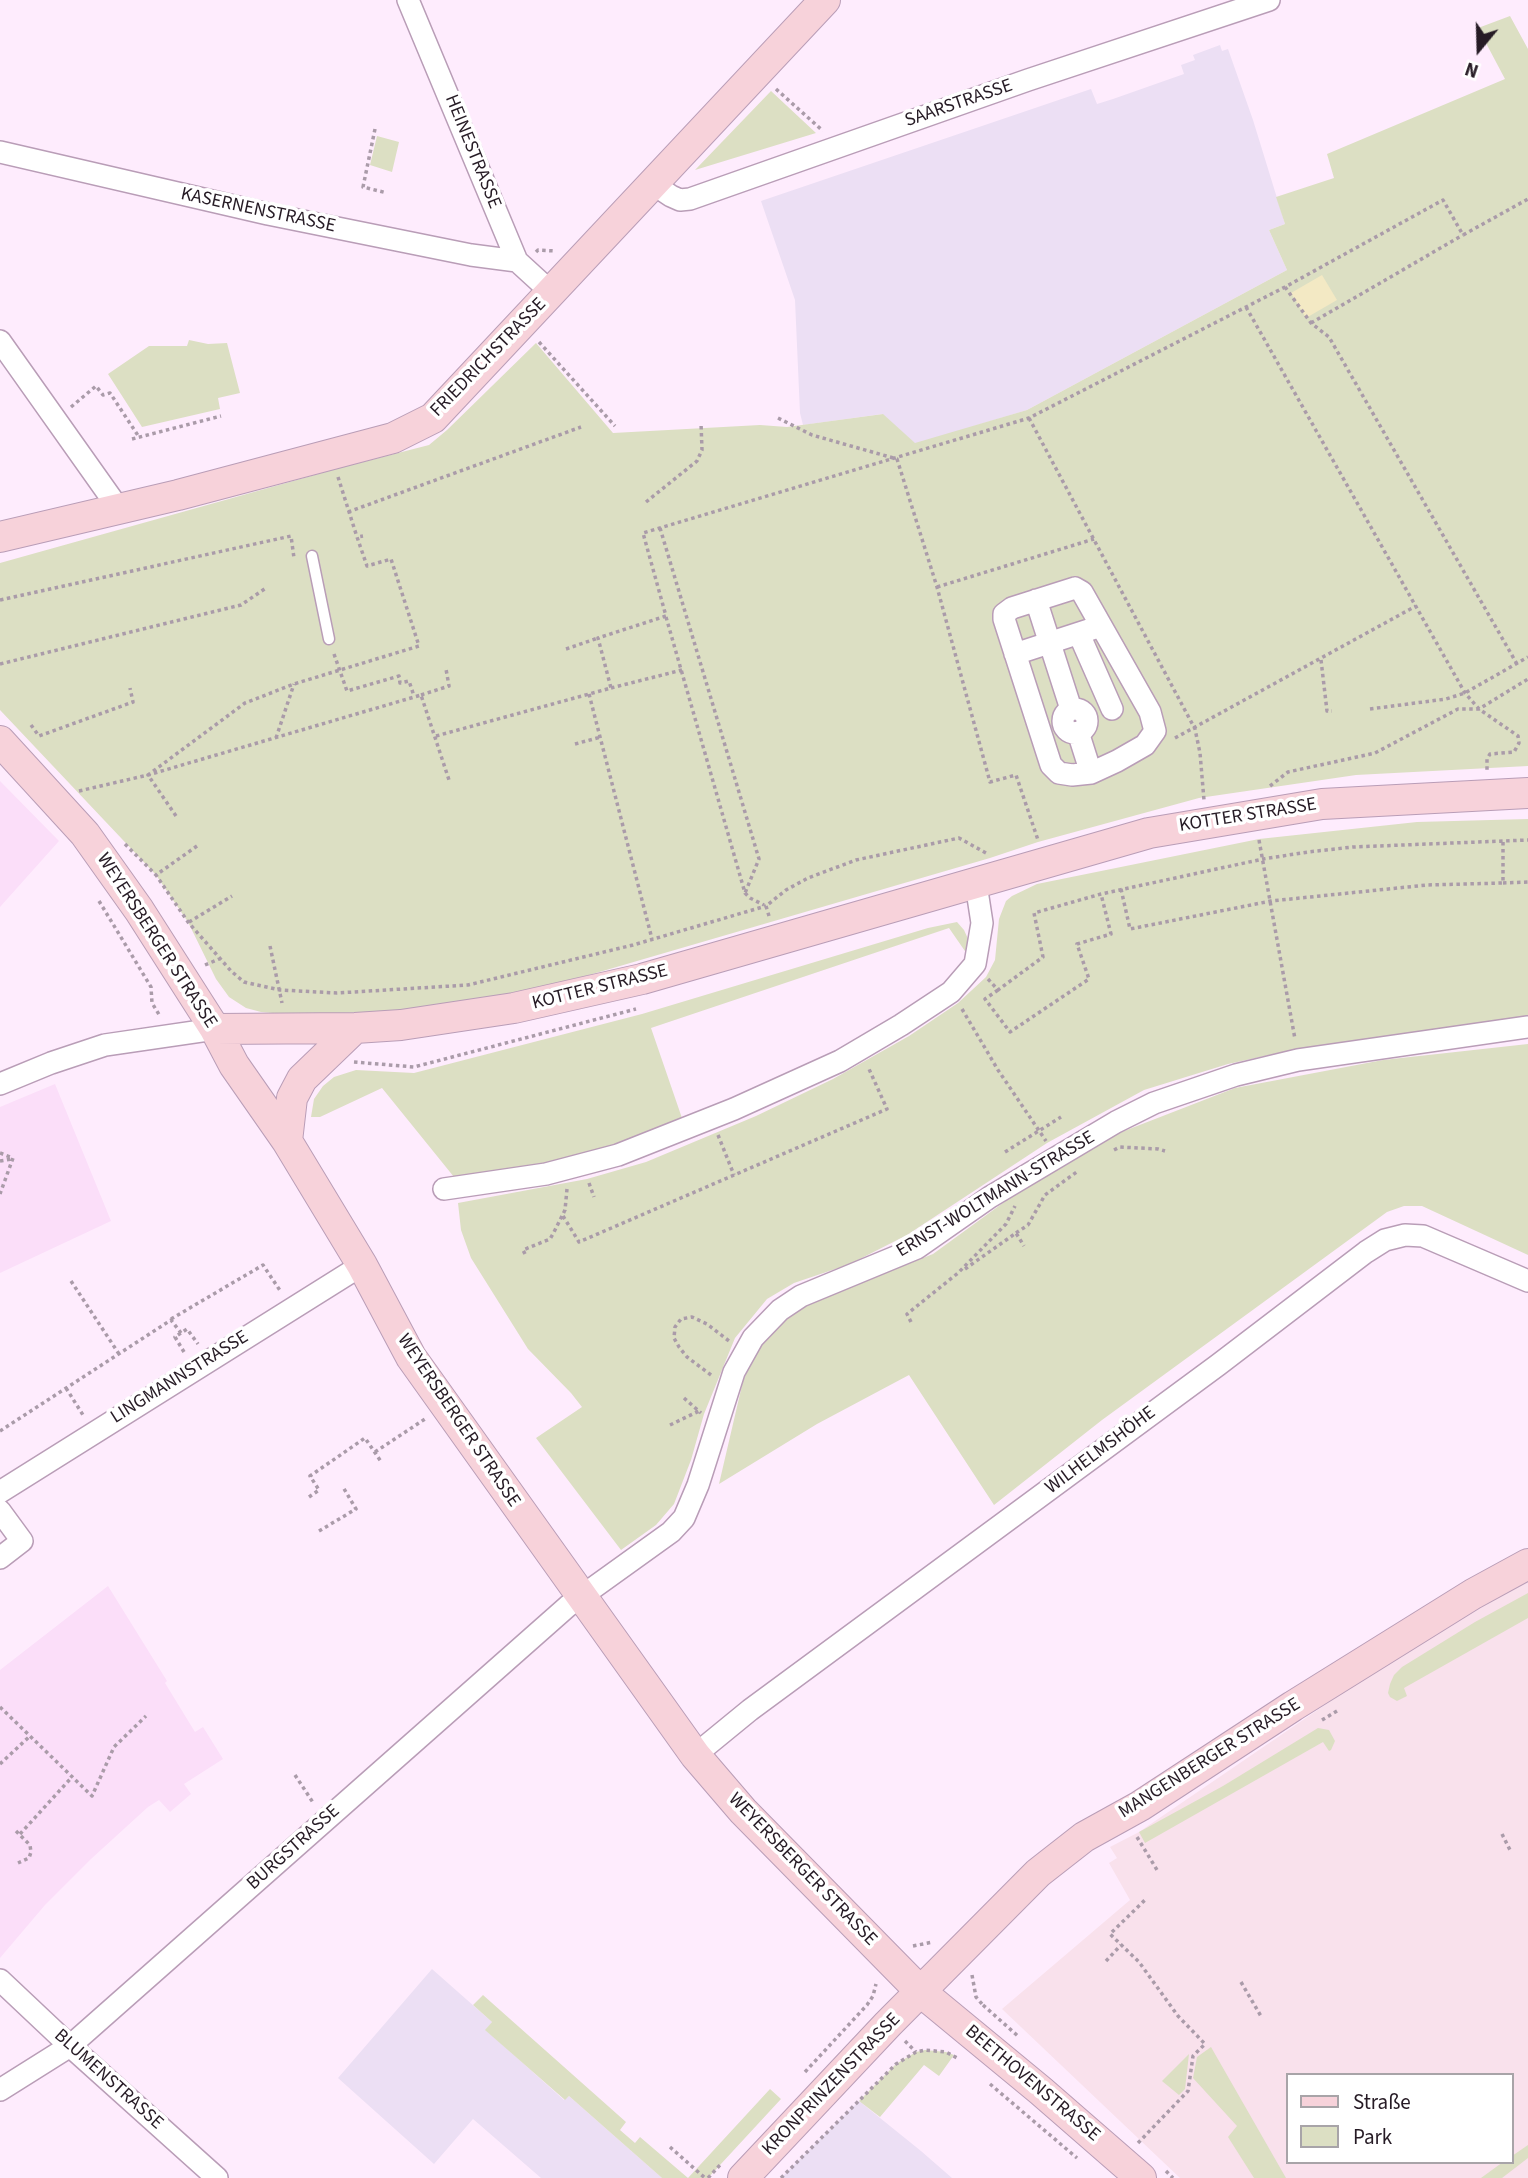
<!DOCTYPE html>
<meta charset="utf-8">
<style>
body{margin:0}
#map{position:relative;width:1528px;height:2178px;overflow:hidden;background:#feecfd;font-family:"Source Sans 3",sans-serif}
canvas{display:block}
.legend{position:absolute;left:1286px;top:2073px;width:228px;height:91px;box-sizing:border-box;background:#fff;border:2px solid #a8a4a8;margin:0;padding:9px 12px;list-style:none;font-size:21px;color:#261b25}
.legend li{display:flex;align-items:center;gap:14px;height:35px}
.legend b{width:35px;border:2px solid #a8a4a8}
.north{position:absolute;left:1444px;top:14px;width:70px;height:70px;-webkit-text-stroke:5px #fff;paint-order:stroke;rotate:199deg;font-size:19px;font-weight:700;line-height:28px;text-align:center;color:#261b25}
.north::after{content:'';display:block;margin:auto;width:24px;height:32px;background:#261b25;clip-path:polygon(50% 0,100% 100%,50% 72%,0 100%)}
</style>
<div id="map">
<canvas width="1528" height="2178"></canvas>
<ul class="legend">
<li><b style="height:9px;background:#f7d2da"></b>Straße</li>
<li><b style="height:19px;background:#dcdfc3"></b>Park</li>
</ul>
<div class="north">N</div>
</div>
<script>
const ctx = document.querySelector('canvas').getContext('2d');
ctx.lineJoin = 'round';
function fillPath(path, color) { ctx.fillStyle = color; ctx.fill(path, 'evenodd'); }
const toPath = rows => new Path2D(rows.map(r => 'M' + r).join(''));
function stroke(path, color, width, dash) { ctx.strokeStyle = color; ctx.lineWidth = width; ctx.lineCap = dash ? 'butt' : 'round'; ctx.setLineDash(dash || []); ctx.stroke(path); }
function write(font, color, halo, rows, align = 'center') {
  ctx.font = font + ' "Source Sans 3",sans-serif'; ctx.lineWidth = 7; ctx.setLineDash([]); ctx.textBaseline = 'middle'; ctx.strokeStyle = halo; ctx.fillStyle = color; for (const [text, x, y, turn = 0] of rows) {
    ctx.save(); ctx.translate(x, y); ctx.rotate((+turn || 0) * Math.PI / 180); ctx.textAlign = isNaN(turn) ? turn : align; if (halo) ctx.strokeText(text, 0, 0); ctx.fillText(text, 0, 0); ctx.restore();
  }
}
fillPath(toPath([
 [1528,1580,1528,2178,1180,2178,1002,2009,1130,1900,1109,1863,1117,1858,1110,1847,1139,1832,1338,1696,1437,1633],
 [1288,2075,1512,2075,1512,2162,1288,2162]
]), '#f9e1ec');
fillPath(toPath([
 [1220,45,1222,51,1228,49,1253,120,1285,224,1269,230,1287,270,1027,410,915,444,882,414,803,425,800,413,795,300,761,201,1091,89,1097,104,1113,99,1184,74,1181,65,1195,60,1193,55],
 [432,1969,492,2022,486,2030,564,2100,569,2096,662,2178,541,2178,473,2119,434,2164,338,2078],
 [859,2101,921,2151,952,2178,781,2178]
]), '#ecdff4');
fillPath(toPath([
 [0,781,59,841,0,907],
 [55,1084,111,1221,0,1273,0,1107],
 [108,1586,167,1681,165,1683,195,1732,203,1727,223,1759,184,1784,191,1794,170,1812,159,1800,148,1807,91,1859,45,1905,0,1958,0,1670]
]), '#fbdef9');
fillPath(toPath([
 [1510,16,1528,49,1528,766,1356,775,1199,798,1038,842,990,858,524,994,388,1012,283,1014,261,1012,246,1008,229,997,216,979,188,922,156,875,0,710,0,563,336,469,429,445,447,430,536,343,613,433,760,425,787,427,883,414,915,443,1027,410,1287,270,1269,230,1285,224,1276,197,1334,178,1327,154,1505,79,1478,28],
 [771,91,816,133,695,170],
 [377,136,399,142,392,172,370,165],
 [189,340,208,344,227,343,240,393,218,398,220,409,142,427,108,374,149,346,187,346],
 [1528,819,1528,1016,1297,1049,1228,1064,1144,1090,1047,1143,907,1235,850,1264,794,1283,767,1299,735,1338,704,1414,691,1460,674,1504,656,1525,621,1550,536,1438,582,1407,571,1393,528,1349,471,1258,461,1230,458,1203,587,1179,646,1162,756,1116,833,1079,909,1036,958,1003,986,977,995,960,999,919,1006,901,1012,896,1037,884,1259,839,1417,822],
 [957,922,964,930,969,941,967,954,949,928,651,1028,683,1121,629,1143,531,1167,454,1177,382,1088,320,1117,311,1117,314,1099,323,1086,334,1077,356,1070,414,1073,642,1014,928,928],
 [1528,1044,1528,1255,1422,1206,1404,1206,1387,1212,1102,1420,994,1505,909,1375,817,1424,719,1484,743,1381,761,1341,794,1313,815,1301,933,1254,1007,1200,1119,1133,1235,1088,1383,1060],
 [1528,1593,1528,1618,1404,1688,1407,1696,1397,1701,1390,1697,1388,1693,1390,1684,1394,1675,1402,1667,1475,1622],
 [1318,1728,1329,1730,1335,1741,1331,1750,1329,1751,1323,1742,1145,1843,1139,1832,1223,1786],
 [483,1995,626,2122,620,2130,635,2143,640,2137,688,2178,770,2089,781,2099,708,2178,662,2178,569,2096,565,2100,485,2030,492,2022,473,2005],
 [1211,2047,1286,2178,1254,2178,1228,2137,1237,2126,1193,2078,1197,2057],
 [925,2050,946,2052,954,2055,939,2076,924,2065,880,2117,859,2101,896,2064,916,2052],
 [1189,2054,1185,2089,1179,2095,1162,2081],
 [1528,2145,1528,2158,1502,2178,1481,2178,1503,2162,1512,2162,1512,2156]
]), '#dcdfc3');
fillPath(toPath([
 [1322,275,1337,300,1306,318,1291,293]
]), '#f3e9c4');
const lane = toPath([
 [312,556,329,639]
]);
const street = toPath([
 [408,0,517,261,552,293],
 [0,152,268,214,471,255,517,261],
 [653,184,671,196,680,200,690,199,1028,80,1269,0],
 [0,341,119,509],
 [1075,588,1082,592,1150,712,1155,731,1145,745,1117,761,1091,773,1072,775,1059,773,1051,765,1004,619,1004,614,1012,608,1075,588],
 [1036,600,1071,709],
 [1079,634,1112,709],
 [1015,654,1101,626],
 '1063 721a12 12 0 1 1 24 0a12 12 0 1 1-24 0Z',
 [1078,732,1091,773],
 [0,1084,51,1063,105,1045,215,1029],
 [444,1189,546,1174,618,1155,734,1109,840,1061,901,1025,951,992,975,964,982,923,976,884],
 [0,1492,362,1265],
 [0,1511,22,1541,0,1558],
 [695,1755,750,1710,1218,1365,1366,1252,1385,1240,1405,1235,1423,1236,1528,1281],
 [0,1980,70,2046,217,2178],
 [0,2090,70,2046,568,1606,671,1532,684,1518,698,1485,734,1372,753,1338,780,1310,801,1296,917,1248,990,1197,1116,1122,1154,1103,1236,1075,1298,1060,1528,1027]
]);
const secondary = toPath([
 [0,537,178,495,393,438,433,418,825,0],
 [0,741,85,834,139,910,215,1029,234,1065,287,1141,362,1265,411,1357,695,1755,743,1811,921,1992,1041,2091,1141,2178],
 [215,1029,355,1028,401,1025,514,1008,642,979,1149,833,1322,804,1528,793],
 [287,1141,292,1098,302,1079,355,1028],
 [743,2178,888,2024,1038,1873,1084,1837,1140,1806,1293,1706,1473,1594,1528,1564]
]);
stroke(lane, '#b99db7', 13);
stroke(street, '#b99db7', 24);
stroke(secondary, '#b99db7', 32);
stroke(toPath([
 [776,89,823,131],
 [375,129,363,187,387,193],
 [536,252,538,250,555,251],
 [1285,287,1311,323,1329,337,1517,664],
 [1246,307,1465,693,1479,709,1518,736,1519,743,1514,752,1490,754,1487,759,1487,770],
 [1311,323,1463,235],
 [539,342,615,426],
 [71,407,96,386,103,395,110,393,139,437],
 [778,418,812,435,897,459,937,587,990,782,1016,775,1038,840],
 [1029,418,1195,729,1200,753,1204,800],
 [132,439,221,416],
 [338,477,357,537],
 [646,502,697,461,702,450,701,423],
 [348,512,581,427],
 [660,528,759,859,745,893],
 [937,587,1094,539],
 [0,600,291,536,294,558],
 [666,617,745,893,750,898,764,905],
 [566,649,598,638],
 [334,654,347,691,399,676,400,683,409,681,414,696],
 [1321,660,1327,711,1332,711],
 [0,664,241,605,266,588],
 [611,688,682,670],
 [589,694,652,939],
 [421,695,449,686,446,669],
 [1370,709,1446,699,1465,693,1528,657],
 [31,725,39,736,133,702,130,688],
 [436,736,611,688,598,638,666,616,643,533,1029,418,1285,287,1443,200,1463,235,1528,199],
 [276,738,294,684],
 [1175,738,1416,606],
 [575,744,601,737],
 [1270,786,1288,772,1375,753,1458,709,1479,709,1528,679],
 [79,791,148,775,421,695,450,783],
 [176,816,148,775,245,703,294,684,419,646,391,559,367,566,357,537,363,536],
 [1259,840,1295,1039],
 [125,844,156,875],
 [197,846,156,875,188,922,231,971,244,982,280,990,337,993,468,985,633,945,766,906],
 [1503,883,1528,882],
 [1121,889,1130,929,1271,901,1427,885,1503,883,1503,842],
 [99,901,151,987,152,1003,160,1016],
 [769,916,766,906,786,890,808,878,856,860,959,838,986,853],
 [189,922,232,896],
 [270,946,282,1003],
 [205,965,219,959],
 [988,979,998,990,1043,957,1034,913,1101,894,1263,859,1308,852,1353,847,1528,840],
 [998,990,985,999,1010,1032,1089,979,1077,944,1111,934,1101,894],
 [962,1009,998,1070,1046,1141],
 [354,1062,414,1067,636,1009],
 [718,1135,734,1175],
 [1114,1150,1120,1147,1158,1149,1165,1151],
 [1005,1152,1061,1117],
 [0,1153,13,1158,0,1194],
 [0,1161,12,1159],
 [589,1183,594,1197],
 [563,1216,579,1242,887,1109,869,1069],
 [1016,1233,1028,1225,1045,1195,1078,1171],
 [525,1254,523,1250,550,1239,554,1232,565,1210,567,1189],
 [965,1269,1016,1233,1024,1246],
 [71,1281,119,1354],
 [171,1319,263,1265,281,1292],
 [911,1322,907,1314,958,1273,1006,1224,1015,1206],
 [184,1352,175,1337,187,1329,198,1344],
 [711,1375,687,1357,679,1347,674,1338,675,1327,681,1319,692,1317,707,1324,729,1341],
 [66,1388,83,1415],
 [684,1398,701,1413],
 [670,1425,699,1411],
 [0,1431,171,1320,181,1333],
 [375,1452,425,1419],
 [309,1497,319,1490,310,1476,365,1438,382,1463],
 [319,1531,356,1509,343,1487],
 [0,1707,92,1796,114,1747,146,1716],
 [1322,1720,1337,1711],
 [0,1764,30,1736],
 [295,1775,314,1804],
 [16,1831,30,1845,31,1852,29,1858,18,1863],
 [20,1834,72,1777],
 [1502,1834,1510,1850],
 [1137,1837,1157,1870],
 [913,1946,933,1942],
 [1106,1961,1121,1945],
 [972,1975,976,1997,982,2004],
 [1241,1982,1262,2018],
 [983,2005,1019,2037],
 [905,2041,916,2052],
 [805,2072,867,2005,873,1996,876,1984],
 [990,2084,1077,2158],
 [1138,2143,1188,2091,1193,2056,1205,2044,1178,2016,1139,1962,1110,1934,1147,1898],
 [670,2147,705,2178],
 [1166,2171,1173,2178],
 [708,2178,720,2165],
 [781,2178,896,2064,916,2052,925,2050,946,2052,959,2059]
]), '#aa9ba9', 3.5, [3.5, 3.5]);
stroke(lane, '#fff', 10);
stroke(street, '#fff', 21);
stroke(secondary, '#f7d2da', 30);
write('19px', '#261b25', '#fff', [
 ["SAARSTRASSE",959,104,-19],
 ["HEINESTRASSE",472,152,68],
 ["KASERNENSTRASSE",258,211,12],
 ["FRIEDRICHSTRASSE",489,358,-46],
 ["KOTTER STRASSE",1248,816,-9],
 ["WEYERSBERGER STRASSE",156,941,57],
 ["KOTTER STRASSE",600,988,-14],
 ["ERNST-WOLTMANN-STRASSE",996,1195,-31],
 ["LINGMANNSTRASSE",180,1378,-32],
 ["WEYERSBERGER STRASSE",458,1421,56],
 ["WILHELMSHÖHE",1101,1451,-37],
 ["MANGENBERGER STRASSE",1210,1759,-32],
 ["BURGSTRASSE",294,1848,-42],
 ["WEYERSBERGER STRASSE",802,1870,46],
 ["BLUMENSTRASSE",108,2080,42],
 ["BEETHOVENSTRASSE",1032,2084,40],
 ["KRONPRINZENSTRASSE",832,2085,-46]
]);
</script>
